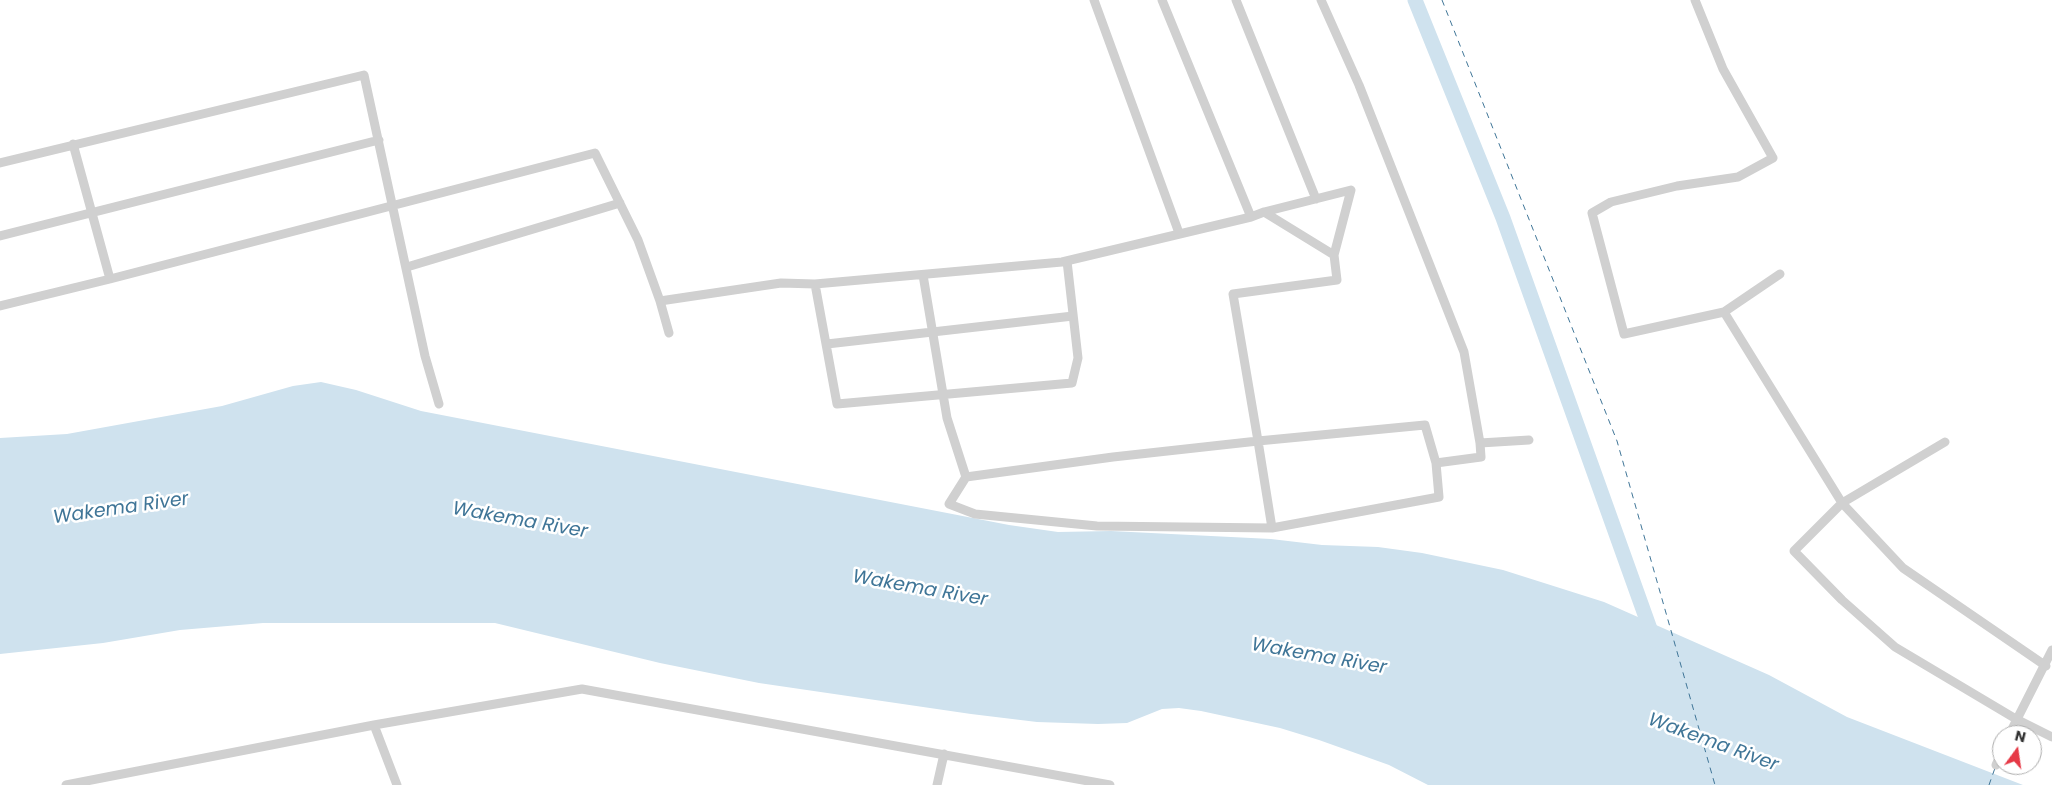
<!DOCTYPE html>
<style>
body{margin:0}
#map{position:relative;width:2052px;height:785px;overflow:hidden;background:#fff;font-family:Poppins,sans-serif}
canvas{display:block}
.north{position:absolute;left:1992px;top:725px;width:50px;height:50px;box-sizing:border-box;background:#fff;border:1px solid #adadad;border-radius:50%;rotate:14deg;font-size:14px;font-weight:700;line-height:20px;text-align:center;color:#333}
.north::after{content:'';display:block;margin:auto;width:18px;height:22px;background:#e63946;clip-path:polygon(50% 0,100% 100%,50% 72%,0 100%)}
</style>
<div id="map">
<canvas width="2052" height="785"></canvas>
<div class="north">N</div>
</div>
<script>
const ctx = document.querySelector('canvas').getContext('2d');
ctx.lineJoin = 'round';
function fillPath(path, color) { ctx.fillStyle = color; ctx.fill(path, 'evenodd'); }
const toPath = rows => new Path2D(rows.map(r => 'M' + r).join(''));
function stroke(path, color, width, dash) { ctx.strokeStyle = color; ctx.lineWidth = width; ctx.lineCap = dash ? 'butt' : 'round'; ctx.setLineDash(dash || []); ctx.stroke(path); }
function write(font, color, halo, rows, align = 'center') {
  ctx.font = font + ' Poppins,sans-serif'; ctx.lineWidth = 5; ctx.setLineDash([]); ctx.textBaseline = 'middle'; ctx.strokeStyle = halo; ctx.fillStyle = color; for (const [text, x, y, turn = 0] of rows) {
    ctx.save(); ctx.translate(x, y); ctx.rotate((+turn || 0) * Math.PI / 180); ctx.textAlign = isNaN(turn) ? turn : align; if (halo) ctx.strokeText(text, 0, 0); ctx.fillText(text, 0, 0); ctx.restore();
  }
}
fillPath(toPath([
 [321,382,356,390,421,411,1009,525,1058,532,1111,531,1271,539,1322,545,1378,547,1422,553,1503,570,1604,602,1769,675,1847,717,2023,785,1428,785,1389,765,1319,740,1280,728,1201,711,1179,708,1162,709,1127,723,1098,724,1037,722,971,714,759,683,660,663,495,623,263,623,180,630,103,643,0,654,0,438,67,434,222,406,293,386]
]), '#cfe2ee');
stroke(toPath([
 [1415,0,1503,218,1654,640]
]), '#cfe2ee', 15);
stroke(toPath([
 [1442,0,1617,441,1715,785],
 [1989,785,1995,768]
]), '#3f7597', 1, [6, 5]);
stroke(toPath([
 [1094,0,1179,233],
 [1162,0,1251,217],
 [1236,0,1316,199],
 [1321,0,1359,85,1464,352,1480,443,1529,440],
 [1695,0,1723,69,1773,158,1738,177,1677,186,1611,202,1592,213,1624,334,1724,312,1842,503,1945,442],
 [73,144,110,279,595,153,638,240,660,301,669,333],
 [0,163,364,75,425,356,439,404],
 [0,236,379,140],
 [407,267,620,203],
 [923,275,947,418,966,477,949,504,975,514,1097,526,1272,528,1439,497,1436,463,1425,425,1258,441,1272,528],
 [815,284,837,404,1072,383,1078,358,1067,261],
 [660,301,781,283,815,284,1062,262,1251,217,1264,212,1351,190,1334,255],
 [0,306,110,279],
 [1724,312,1780,274],
 [827,344,1073,316],
 [1436,463,1481,457,1480,443],
 [966,477,1113,457,1258,441,1233,294,1337,280,1334,255,1264,212],
 [2046,666,1903,568,1842,503,1794,551,1842,600,1895,647,2016,719,2052,737],
 [374,725,397,785],
 [2009,735,2052,650],
 [1996,765,2002,751],
 [66,785,374,725,582,689,1110,785],
 [937,785,944,754]
]), '#d0d0d0', 9);
write('italic 19px', '#3f7597', '#fff', [
 ["Wakema River",121,509,-8],
 ["Wakema River",520,521,10],
 ["Wakema River",920,589,10],
 ["Wakema River",1319,657,10],
 ["Wakema River",1713,743,20]
]);
</script>
